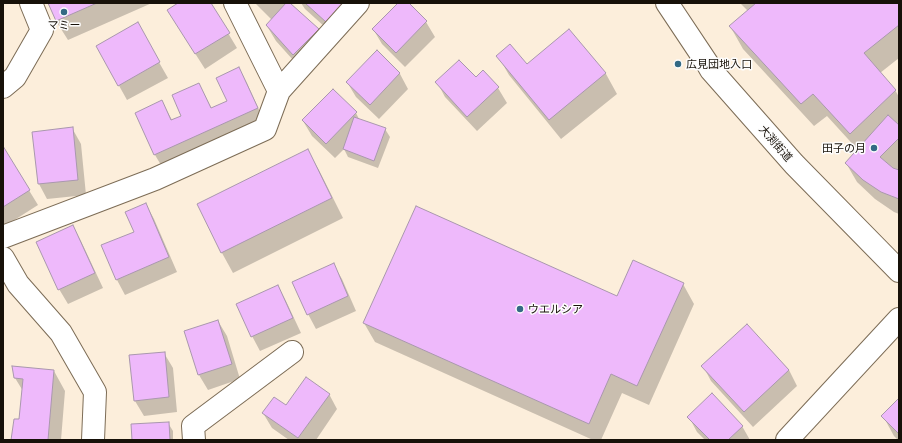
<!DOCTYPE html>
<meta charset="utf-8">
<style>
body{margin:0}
#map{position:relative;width:902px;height:443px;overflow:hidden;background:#fceedb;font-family:Georgia,serif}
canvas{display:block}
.frame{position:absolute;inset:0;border:4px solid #171109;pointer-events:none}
</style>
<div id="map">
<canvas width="902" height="443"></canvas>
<div class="frame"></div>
</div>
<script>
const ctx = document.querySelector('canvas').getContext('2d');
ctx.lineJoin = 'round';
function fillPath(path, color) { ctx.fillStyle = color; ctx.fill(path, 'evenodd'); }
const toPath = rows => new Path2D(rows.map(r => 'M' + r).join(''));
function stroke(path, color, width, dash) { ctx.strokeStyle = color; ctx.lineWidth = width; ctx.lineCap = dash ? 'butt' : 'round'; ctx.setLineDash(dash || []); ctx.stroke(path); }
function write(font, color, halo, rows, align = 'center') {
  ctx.font = font + ' Georgia,"Noto Sans JP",serif'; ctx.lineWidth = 3; ctx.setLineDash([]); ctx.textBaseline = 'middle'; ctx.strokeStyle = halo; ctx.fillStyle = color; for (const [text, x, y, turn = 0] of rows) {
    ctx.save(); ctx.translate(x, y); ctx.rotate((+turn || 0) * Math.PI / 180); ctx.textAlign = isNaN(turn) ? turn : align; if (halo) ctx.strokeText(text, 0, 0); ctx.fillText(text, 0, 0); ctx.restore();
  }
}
fillPath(toPath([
 [49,3,152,3,68,40,56,21],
 [180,3,210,3,237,48,205,69,177,25],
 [255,3,290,3,289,4,318,29,327,44,302,70,276,41,267,26,272,20],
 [301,3,350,3,335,36,305,9],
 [399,3,407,3,426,22,435,37,405,67,382,44,373,29],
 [740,3,899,3,899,58,880,73,895,90,899,97,899,122,896,124,899,126,899,169,898,170,899,171,899,214,894,212,875,199,857,182,846,163,858,150,827,116,814,126,743,49,730,26,748,11],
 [137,24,168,78,127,100,97,46],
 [569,30,606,74,617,94,561,139,509,75,498,56,527,65],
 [377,52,400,74,408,89,379,119,356,97,347,82],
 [239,68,247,83,265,123,164,170,155,155,136,113,162,101,172,120,182,116,199,84,212,109,228,101],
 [483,72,498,88,507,103,477,131,445,97,437,82,476,79],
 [356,113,360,121,385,129,390,137,378,168,348,157,344,149,335,158,312,136,303,121],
 [72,128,81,144,86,195,47,199,39,184],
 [3,148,38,205,5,226,3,222],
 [308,151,319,170,343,218,233,273,222,253,198,205],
 [146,204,154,219,177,272,125,295,117,280],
 [73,226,81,241,103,288,68,304,59,289],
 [333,264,342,279,356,311,316,329,308,314],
 [683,284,694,304,649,405,622,393,601,440,593,440,375,342,364,323,618,297],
 [278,286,286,301,301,333,260,351,252,336],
 [218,321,227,336,240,379,208,390,199,375],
 [747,326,789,370,797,386,753,427,711,381,703,366],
 [164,353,173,368,177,412,144,416,135,401],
 [54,371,65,391,61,440,12,440,20,420,23,391,15,378],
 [329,394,337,409,316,440,289,440,272,428,263,413],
 [899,400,899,440,898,440,894,436,883,416],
 [689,417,742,426,750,440,705,440,697,432],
 [168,423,173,431,173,440,133,440]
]), '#0003');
const building = toPath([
 [48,3,97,3,56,21,48,3],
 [178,3,211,3,230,33,195,54,167,10,178,3],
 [286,3,290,3,319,29,293,55,266,25,286,3],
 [305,3,343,3,326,22,305,3],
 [398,3,409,3,427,21,396,53,372,29,398,3],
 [756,3,899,3,899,25,864,53,896,90,850,134,813,94,801,104,729,26,756,3],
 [138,22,160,62,118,86,96,46,138,22],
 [569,29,606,73,549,120,496,56,510,44,527,64,569,29],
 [377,50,400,73,370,105,346,82,377,50],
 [459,60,476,77,483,70,499,87,467,117,435,82,459,60],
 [239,67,258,108,154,155,135,113,162,100,171,120,181,116,172,95,199,83,211,108,227,101,216,78,239,67],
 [333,89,357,112,326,144,302,120,333,89],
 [888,115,899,125,899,138,880,157,893,168,899,170,899,199,881,192,863,180,845,163,888,115],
 [354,117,386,128,374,161,343,149,354,117],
 [73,127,78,180,38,184,32,132,73,127],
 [3,146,30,190,3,207,3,146],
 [308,149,332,198,221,253,197,204,308,149],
 [146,203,169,257,116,280,101,245,134,232,125,212,146,203],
 [416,206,617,296,633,260,684,283,637,386,611,374,589,424,363,323,416,206],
 [73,225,95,273,58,290,36,242,73,225],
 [334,263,348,296,307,315,292,282,334,263],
 [278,285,293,318,251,337,236,304,278,285],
 [218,320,232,364,198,375,184,331,218,320],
 [747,324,789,370,744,412,701,366,747,324],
 [165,352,169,397,134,401,129,355,165,352],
 [12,366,54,370,48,440,11,440,14,419,19,419,23,379,14,378,12,366],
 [306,377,330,394,298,438,262,413,274,397,286,405,306,377],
 [712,393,743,426,728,440,710,440,687,417,712,393],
 [899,398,899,434,881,416,899,398],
 [169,422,170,440,132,440,131,424,169,422]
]);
fillPath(building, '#eeb9fb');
stroke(building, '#a997ad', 1);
const street = toPath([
 [235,3,279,91],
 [3,87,15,77,42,30,31,3],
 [3,237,155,179,265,129,279,91,358,3],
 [3,258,18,284,61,333,95,392,93,440],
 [194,440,193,426,292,352]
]);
const secondary = toPath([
 [667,3,707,63,711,70,794,164,899,271],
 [787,440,899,319]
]);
stroke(street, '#7c6c56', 24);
stroke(secondary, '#7c6c56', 24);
stroke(street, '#fff', 22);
stroke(secondary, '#fff', 22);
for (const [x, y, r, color] of [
 [64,12,4,"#336984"],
 [678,64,4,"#336984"],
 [874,148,4,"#336984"],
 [520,309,4,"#336984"]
]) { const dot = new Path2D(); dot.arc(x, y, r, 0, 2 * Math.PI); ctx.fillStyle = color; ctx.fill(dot); stroke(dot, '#fdfdfd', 1.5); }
write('11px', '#171109', '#fdfdfd', [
 ["マミー",64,25,"center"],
 ["広見団地入口",686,64],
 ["田子の月",866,148,"right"],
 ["ウエルシア",528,309]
], 'left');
write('11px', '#171109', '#fdfdfd', [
 ["大渕街道",776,143,49]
]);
</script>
